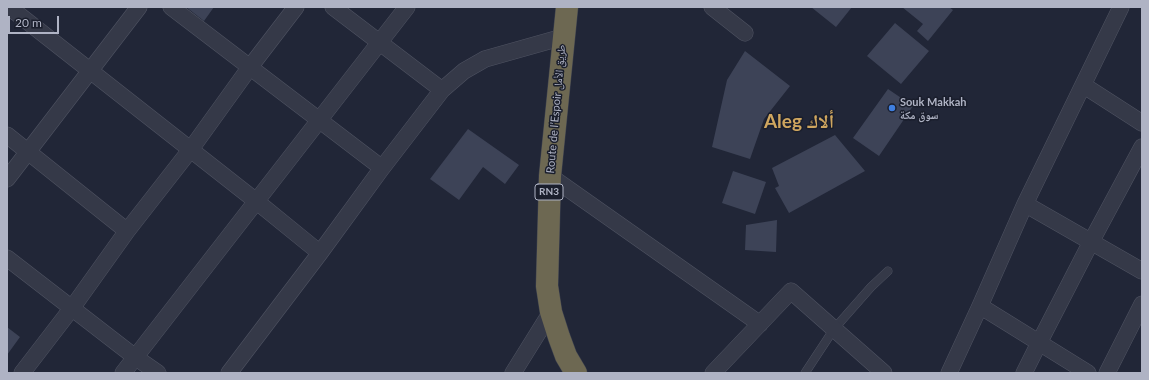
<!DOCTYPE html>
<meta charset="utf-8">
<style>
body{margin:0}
#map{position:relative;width:1149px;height:380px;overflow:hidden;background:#212637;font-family:Lato,sans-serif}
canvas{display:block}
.frame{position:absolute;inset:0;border:8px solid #afb3c4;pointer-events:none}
.scale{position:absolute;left:8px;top:16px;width:51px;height:18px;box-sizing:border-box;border:2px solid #afb3c4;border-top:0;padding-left:5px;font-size:12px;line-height:14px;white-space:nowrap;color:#afb3c4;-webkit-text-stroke:3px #1a1e2c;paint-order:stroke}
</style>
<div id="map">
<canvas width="1149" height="380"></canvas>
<div class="frame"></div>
<div class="scale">20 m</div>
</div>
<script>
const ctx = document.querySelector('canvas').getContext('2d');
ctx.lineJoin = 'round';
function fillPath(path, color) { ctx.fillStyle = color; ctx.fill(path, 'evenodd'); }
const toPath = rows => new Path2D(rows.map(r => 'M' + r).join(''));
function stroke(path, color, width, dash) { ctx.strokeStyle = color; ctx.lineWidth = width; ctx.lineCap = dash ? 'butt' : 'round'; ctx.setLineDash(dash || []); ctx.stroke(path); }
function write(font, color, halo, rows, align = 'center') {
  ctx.font = font + ' Lato,"Noto Naskh Arabic",sans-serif'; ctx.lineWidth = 3; ctx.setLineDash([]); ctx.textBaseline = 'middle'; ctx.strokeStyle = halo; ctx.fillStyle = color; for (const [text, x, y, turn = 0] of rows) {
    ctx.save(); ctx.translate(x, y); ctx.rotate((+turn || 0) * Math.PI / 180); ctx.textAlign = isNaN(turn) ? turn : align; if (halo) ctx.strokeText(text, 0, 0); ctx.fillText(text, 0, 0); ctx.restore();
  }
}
fillPath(toPath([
 [186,7,214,7,204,21],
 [811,7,852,7,836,27],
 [902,7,949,7,953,10,928,41,917,31,923,24],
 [895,23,929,51,901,84,867,56],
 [745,51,790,86,764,119,750,159,712,147,727,80],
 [888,89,913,106,879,156,853,138],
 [468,129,519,165,505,184,483,167,459,200,430,179],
 [835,135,865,171,789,213,775,188,779,186,772,168],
 [733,171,766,182,755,214,722,203],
 [777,220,776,252,745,250,746,225],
 [7,327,20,337,7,355]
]), '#3d4357');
const lane = toPath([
 [805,373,834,329,871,287,888,271]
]);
const street = toPath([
 [9,7,256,201,320,253],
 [171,7,382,168],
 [333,7,442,90],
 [712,7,745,33],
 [1083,85,1142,123],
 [7,135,127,231],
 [550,176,760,324],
 [7,179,139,7],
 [1025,204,1142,271],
 [7,258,135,357,158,373],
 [980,306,1088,373],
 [22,373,72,308,127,231,191,149,250,67,296,7],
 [123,373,407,7],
 [229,373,320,253,382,168,442,90,464,71,485,59,563,37],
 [513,373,551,312],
 [713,373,791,291,884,373],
 [949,373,980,306,1025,204,1121,7],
 [1024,373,1039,343,1091,242,1142,147],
 [1107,373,1142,304]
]);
const highway = toPath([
 [567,7,550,176,547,286,551,312,559,337,566,356,576,373]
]);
stroke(lane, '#4f5362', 9);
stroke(street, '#4f5362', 17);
stroke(highway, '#3c404f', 23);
stroke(lane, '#353948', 8);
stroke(street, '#353948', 16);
stroke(highway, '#6d6852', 22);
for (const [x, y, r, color] of [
 [892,108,4,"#3f7fe0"]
]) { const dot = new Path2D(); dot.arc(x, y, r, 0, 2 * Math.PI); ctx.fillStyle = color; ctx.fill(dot); stroke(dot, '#1a1e2c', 1.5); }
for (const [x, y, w] of [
 [549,192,28]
]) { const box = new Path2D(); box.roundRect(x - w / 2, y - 8, w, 16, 3); ctx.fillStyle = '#1a1e2c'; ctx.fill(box); stroke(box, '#afb3c4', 1); }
write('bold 10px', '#afb3c4', null, [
 ["RN3",549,192]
]);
write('bold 11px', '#afb3c4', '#1a1e2c', [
 ["Souk Makkah",900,102],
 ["سوق مكة",900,115]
], 'left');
write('11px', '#afb3c4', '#1a1e2c', [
 ["Route de l’Espoir طريق الأمل",556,109,-85]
]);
write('bold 19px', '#cfa65f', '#1a1e2c', [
 ["Aleg ألاك",799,122]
]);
</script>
